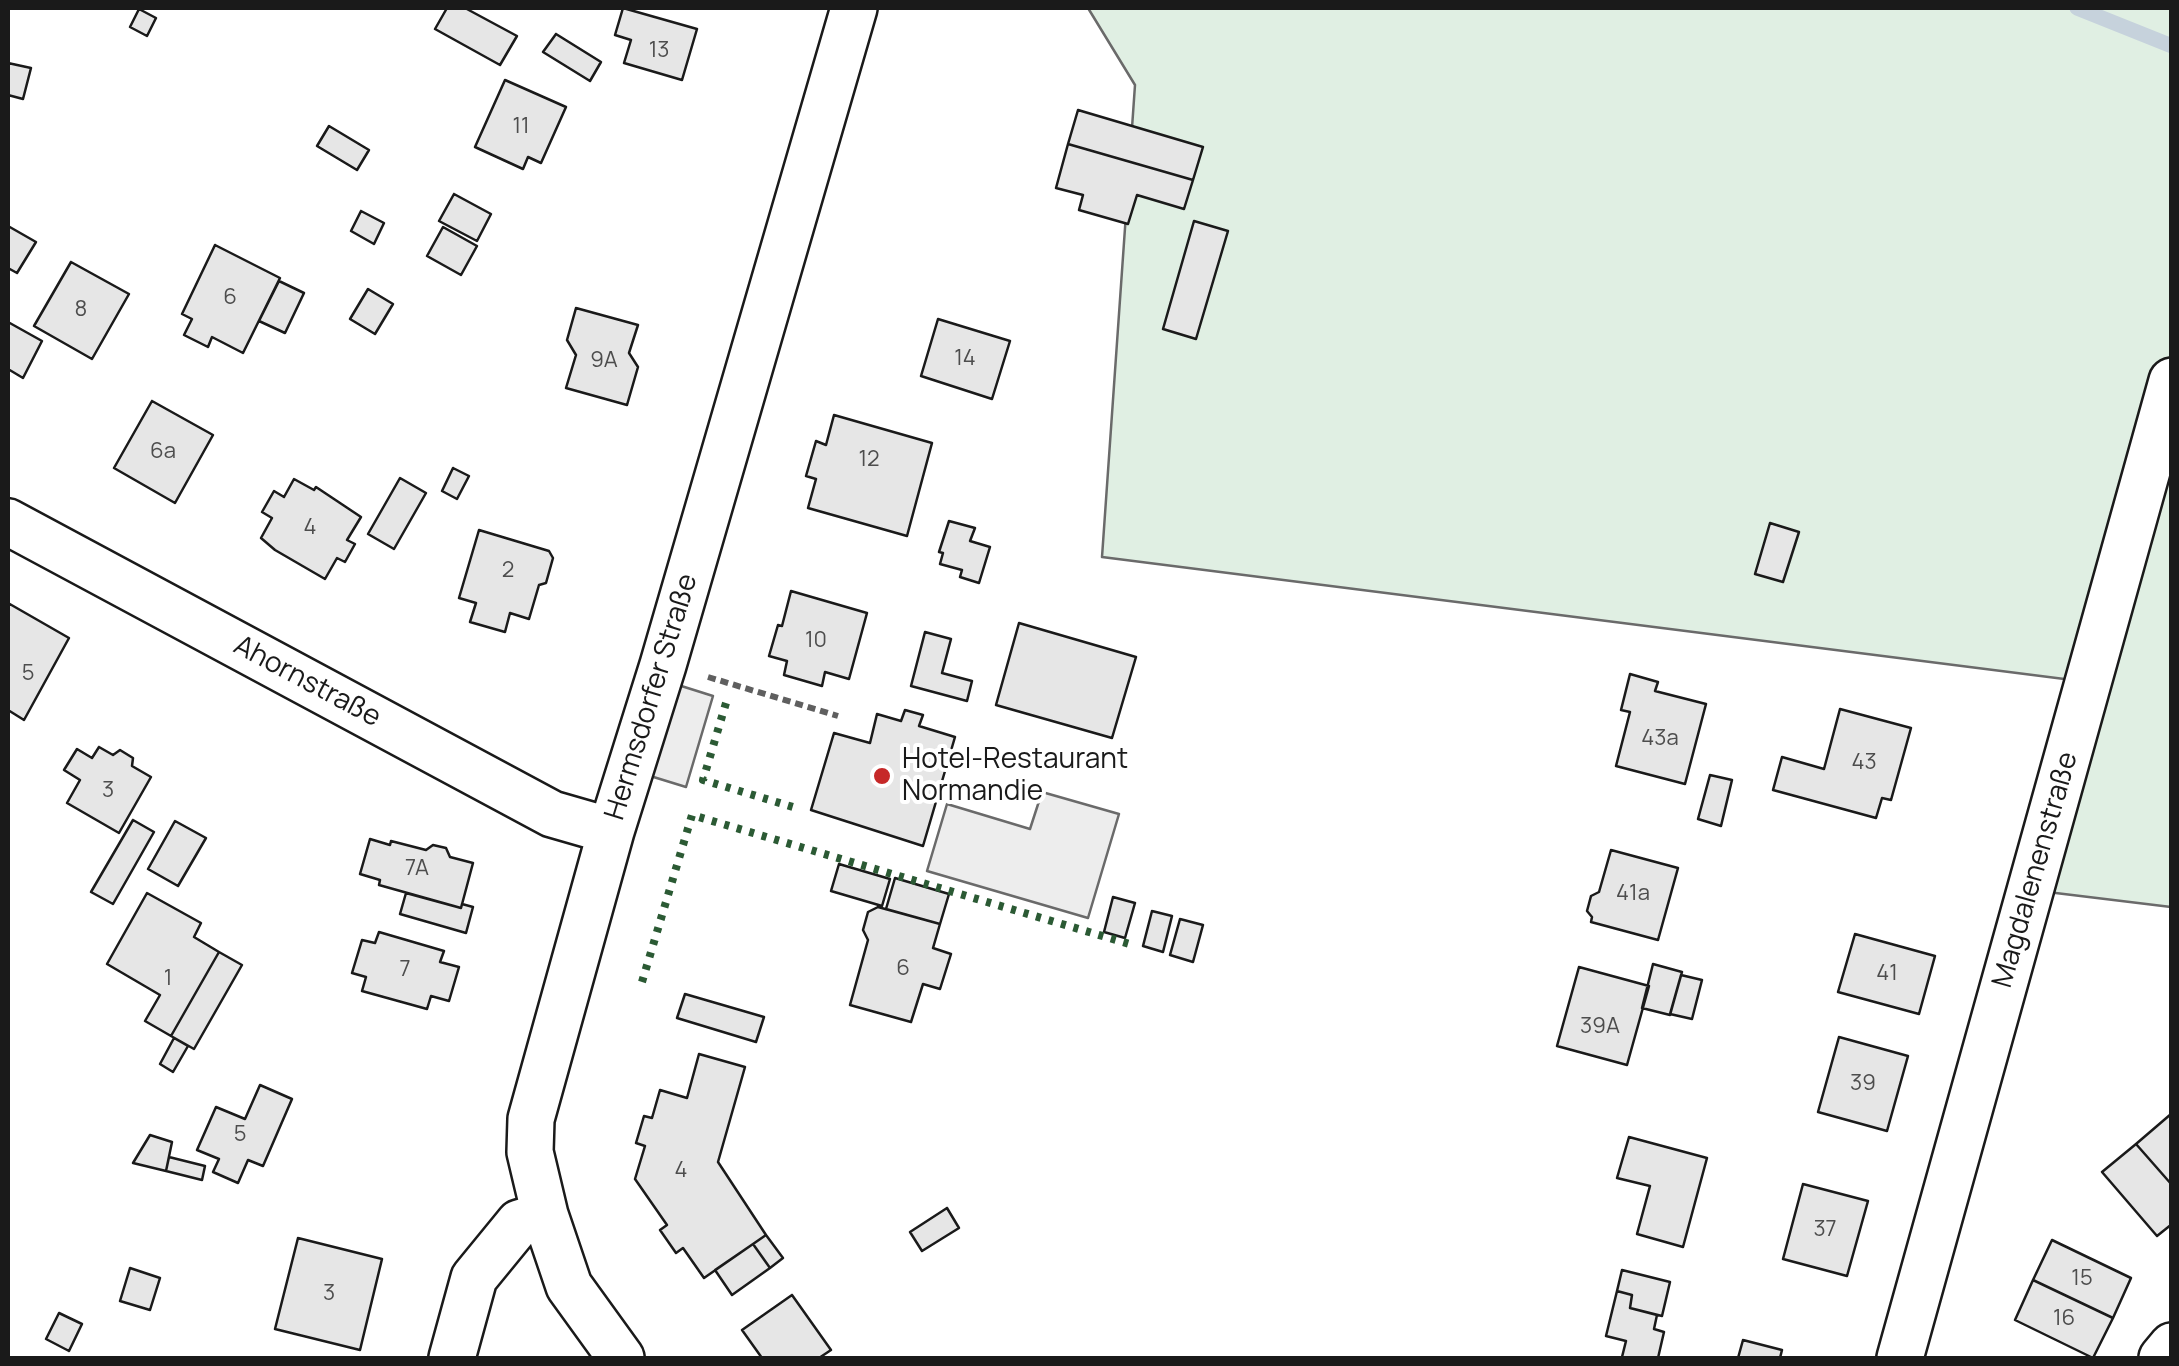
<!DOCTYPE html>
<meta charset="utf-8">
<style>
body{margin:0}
#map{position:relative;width:2179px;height:1366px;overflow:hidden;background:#fff;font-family:Manrope,sans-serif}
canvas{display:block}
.frame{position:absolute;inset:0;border:10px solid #1a1a1a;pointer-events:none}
</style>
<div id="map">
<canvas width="2179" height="1366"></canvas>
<div class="frame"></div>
</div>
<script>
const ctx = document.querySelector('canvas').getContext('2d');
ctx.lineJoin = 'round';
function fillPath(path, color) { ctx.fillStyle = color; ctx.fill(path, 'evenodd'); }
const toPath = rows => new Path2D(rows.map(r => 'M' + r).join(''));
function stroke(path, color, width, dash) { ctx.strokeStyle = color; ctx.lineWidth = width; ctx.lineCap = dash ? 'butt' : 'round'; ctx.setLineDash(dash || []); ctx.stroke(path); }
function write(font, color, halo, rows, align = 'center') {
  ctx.font = font + ' Manrope,sans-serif'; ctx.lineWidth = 8; ctx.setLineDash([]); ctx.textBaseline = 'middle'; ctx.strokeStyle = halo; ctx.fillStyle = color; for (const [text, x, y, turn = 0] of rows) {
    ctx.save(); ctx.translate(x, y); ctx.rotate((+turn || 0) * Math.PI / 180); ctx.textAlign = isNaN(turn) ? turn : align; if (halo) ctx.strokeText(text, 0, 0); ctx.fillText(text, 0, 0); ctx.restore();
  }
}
const green = toPath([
 [1088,8,2171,8,2171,907,2031,890,2088,682,1102,557,1135,85,1088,8]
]);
fillPath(green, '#e0efe3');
stroke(green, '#6a6a6a', 2.5);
const parking = toPath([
 [675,684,713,696,686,787,647,775,675,684],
 [1042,792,1119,814,1088,918,927,871,947,804,1030,829,1042,792]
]);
fillPath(parking, '#ededed');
stroke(parking, '#6a6a6a', 2.5);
stroke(toPath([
 [2077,8,2172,46]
]), '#c6d2dc', 15);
const building = toPath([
 [447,8,465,8,517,36,500,65,435,29,447,8],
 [623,8,697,29,682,80,624,63,631,40,615,35,623,8],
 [139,9,156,18,147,36,130,27,139,9],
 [556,34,601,62,590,81,543,52,556,34],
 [8,63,31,68,23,99,8,95,8,63],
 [505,80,566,107,541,163,528,157,523,169,475,147,505,80],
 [1078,110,1203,147,1193,180,1068,144,1078,110],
 [329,126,369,150,357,170,317,146,329,126],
 [1068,144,1193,180,1184,209,1137,195,1128,224,1079,210,1083,195,1056,188,1068,144],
 [454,194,491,214,477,241,439,221,454,194],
 [361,211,384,223,374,244,351,231,361,211],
 [1194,221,1228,231,1196,339,1163,329,1194,221],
 [8,226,36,242,17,273,8,268,8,226],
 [443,227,477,246,461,275,427,256,443,227],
 [215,245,280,278,243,353,212,337,208,347,184,335,192,319,182,314,215,245],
 [71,262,129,294,92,359,34,326,71,262],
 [279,281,304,293,285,333,259,321,279,281],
 [368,289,393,304,375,334,350,319,368,289],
 [576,308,638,325,629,353,638,367,627,405,566,388,576,355,567,340,576,308],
 [938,319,1010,341,992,399,921,376,938,319],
 [8,322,42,341,23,378,8,369,8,322],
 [152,401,213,435,175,503,114,468,152,401],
 [834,415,932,443,907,536,808,508,816,479,806,476,816,441,826,445,834,415],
 [453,468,469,476,457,499,442,491,453,468],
 [400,478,426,493,394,549,368,534,400,478],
 [294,479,314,490,316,487,361,517,347,540,355,544,345,562,337,558,325,579,275,550,261,538,272,518,262,512,274,491,284,497,294,479],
 [949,521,975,528,970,541,990,547,979,583,960,577,962,570,940,564,943,553,939,552,949,521],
 [1770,523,1799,532,1783,582,1755,574,1770,523],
 [479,530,549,551,553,558,546,583,539,585,529,619,510,613,505,632,470,622,476,603,459,598,479,530],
 [791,591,867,613,849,679,825,672,822,686,784,675,787,661,769,656,778,625,782,626,791,591],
 [8,603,69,638,24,720,8,710,8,603],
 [1019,623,1136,657,1112,738,996,705,1019,623],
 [925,632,951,639,942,673,972,681,967,701,911,686,925,632],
 [1630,674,1658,682,1655,691,1706,704,1685,784,1616,766,1630,712,1621,710,1630,674],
 [1840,709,1911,728,1891,800,1882,798,1876,818,1773,790,1782,757,1824,769,1840,709],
 [905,710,923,715,919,726,955,737,923,846,811,810,834,733,870,743,877,714,901,721,905,710],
 [99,747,113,755,120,750,133,758,132,766,151,777,119,833,67,803,80,780,64,770,77,749,92,758,99,747],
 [1710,775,1732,780,1721,826,1698,819,1710,775],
 [133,820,154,832,113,904,91,892,133,820],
 [175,821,206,838,178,886,148,869,175,821],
 [370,839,390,845,391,841,426,850,433,845,446,848,450,857,473,863,461,908,379,885,380,880,360,874,370,839],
 [1611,850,1678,868,1658,940,1591,922,1592,917,1587,911,1591,896,1599,892,1611,850],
 [839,864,890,879,882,906,831,891,839,864],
 [895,878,949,894,940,924,886,909,895,878],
 [147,893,201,923,194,937,219,952,171,1036,145,1021,160,995,107,964,147,893],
 [406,893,461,908,462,904,473,907,466,933,400,914,406,893],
 [1113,897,1135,903,1125,938,1104,932,1113,897],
 [878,907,940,924,933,948,951,954,940,989,923,984,911,1022,850,1005,868,940,863,930,868,912,878,907],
 [1152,911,1172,916,1163,952,1143,946,1152,911],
 [1180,919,1203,925,1193,962,1170,955,1180,919],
 [379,932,444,951,440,962,459,967,449,1001,431,996,427,1009,362,991,366,977,352,973,362,940,375,943,379,932],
 [1855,934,1935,956,1919,1014,1838,992,1855,934],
 [219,952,242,965,194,1049,171,1036,219,952],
 [1653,964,1682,972,1670,1015,1642,1008,1653,964],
 [1579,967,1649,986,1627,1065,1557,1046,1579,967],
 [1681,975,1702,980,1692,1019,1670,1014,1681,975],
 [685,994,764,1017,756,1042,677,1018,685,994],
 [1839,1037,1908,1056,1887,1131,1818,1112,1839,1037],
 [174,1038,188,1046,173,1072,160,1064,174,1038],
 [699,1054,745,1067,718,1162,766,1235,704,1278,683,1248,676,1253,660,1230,667,1225,635,1179,645,1146,636,1143,644,1116,652,1118,660,1090,687,1098,699,1054],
 [260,1085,292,1099,263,1166,248,1160,238,1183,213,1172,219,1159,197,1150,216,1107,245,1119,260,1085],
 [2171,1114,2172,1115,2172,1185,2136,1144,2171,1114],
 [150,1135,172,1142,166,1171,133,1163,150,1135],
 [1629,1137,1707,1158,1683,1247,1637,1234,1650,1186,1617,1178,1629,1137],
 [2136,1144,2172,1185,2172,1224,2157,1236,2102,1172,2136,1144],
 [169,1157,205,1166,202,1180,166,1171,169,1157],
 [1803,1184,1868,1201,1847,1276,1783,1259,1803,1184],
 [947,1208,959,1228,922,1251,910,1232,947,1208],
 [766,1235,783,1258,770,1268,753,1244,766,1235],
 [298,1238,382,1259,360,1350,275,1329,298,1238],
 [2052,1240,2131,1278,2113,1318,2033,1280,2052,1240],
 [753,1244,770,1268,732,1295,715,1270,753,1244],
 [130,1268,160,1278,150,1310,120,1301,130,1268],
 [1622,1270,1670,1282,1662,1316,1630,1308,1632,1295,1617,1291,1622,1270],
 [2033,1280,2113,1318,2093,1358,2015,1320,2033,1280],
 [1617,1291,1632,1295,1630,1308,1657,1315,1654,1329,1664,1332,1658,1358,1622,1357,1626,1341,1606,1336,1617,1291],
 [792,1295,831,1350,819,1358,762,1358,742,1330,792,1295],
 [59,1313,82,1324,69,1351,46,1339,59,1313],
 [1743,1340,1782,1350,1780,1358,1738,1358,1743,1340]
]);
fillPath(building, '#e6e6e6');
stroke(building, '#1a1a1a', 2.5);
const street = toPath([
 [8,522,552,814,611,831],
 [452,1358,474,1278,519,1223,545,1215],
 [621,1358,569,1286,545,1215,530,1152,531,1119,611,831,663,665,854,8],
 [1900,1358,2172,381],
 [2162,1358,2172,1346]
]);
stroke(street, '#1a1a1a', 50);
stroke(toPath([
 [708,677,838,716]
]), '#5f5f5f', 6, [8, 5]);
stroke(street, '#fff', 45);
stroke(toPath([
 [726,703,703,780,793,807],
 [642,982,692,815,1133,945]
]), '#2b5a34', 8, [5, 8]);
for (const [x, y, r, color] of [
 [882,776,10,"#c62828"]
]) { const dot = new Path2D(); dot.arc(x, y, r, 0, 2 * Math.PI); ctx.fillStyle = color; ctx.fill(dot); stroke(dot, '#fff', 4); }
write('22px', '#4d4d4d', null, [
 ["13",659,51],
 ["11",521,127],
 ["6",230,298],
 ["8",81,310],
 ["14",965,359],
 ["9A",604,361],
 ["6a",163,452],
 ["12",869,460],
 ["4",310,528],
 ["2",508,571],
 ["10",816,641],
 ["5",28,674],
 ["43a",1660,739],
 ["43",1864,763],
 ["3",108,791],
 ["7A",417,869],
 ["41a",1633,894],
 ["6",903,969],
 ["7",405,970],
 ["41",1887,974],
 ["1",168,979],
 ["39A",1600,1027],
 ["39",1863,1084],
 ["5",240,1135],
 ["4",681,1171],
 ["37",1825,1230],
 ["15",2082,1279],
 ["3",329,1294],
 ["16",2064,1319]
]);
write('28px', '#1a1a1a', '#fff', [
 ["Ahornstraße",307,682,28],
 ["Hermsdorfer Straße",652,697,-73],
 ["Magdalenenstraße",2036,870,-74]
]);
write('28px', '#1a1a1a', '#fff', [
 ["Hotel-Restaurant",902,760],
 ["Normandie",902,792]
], 'left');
</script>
